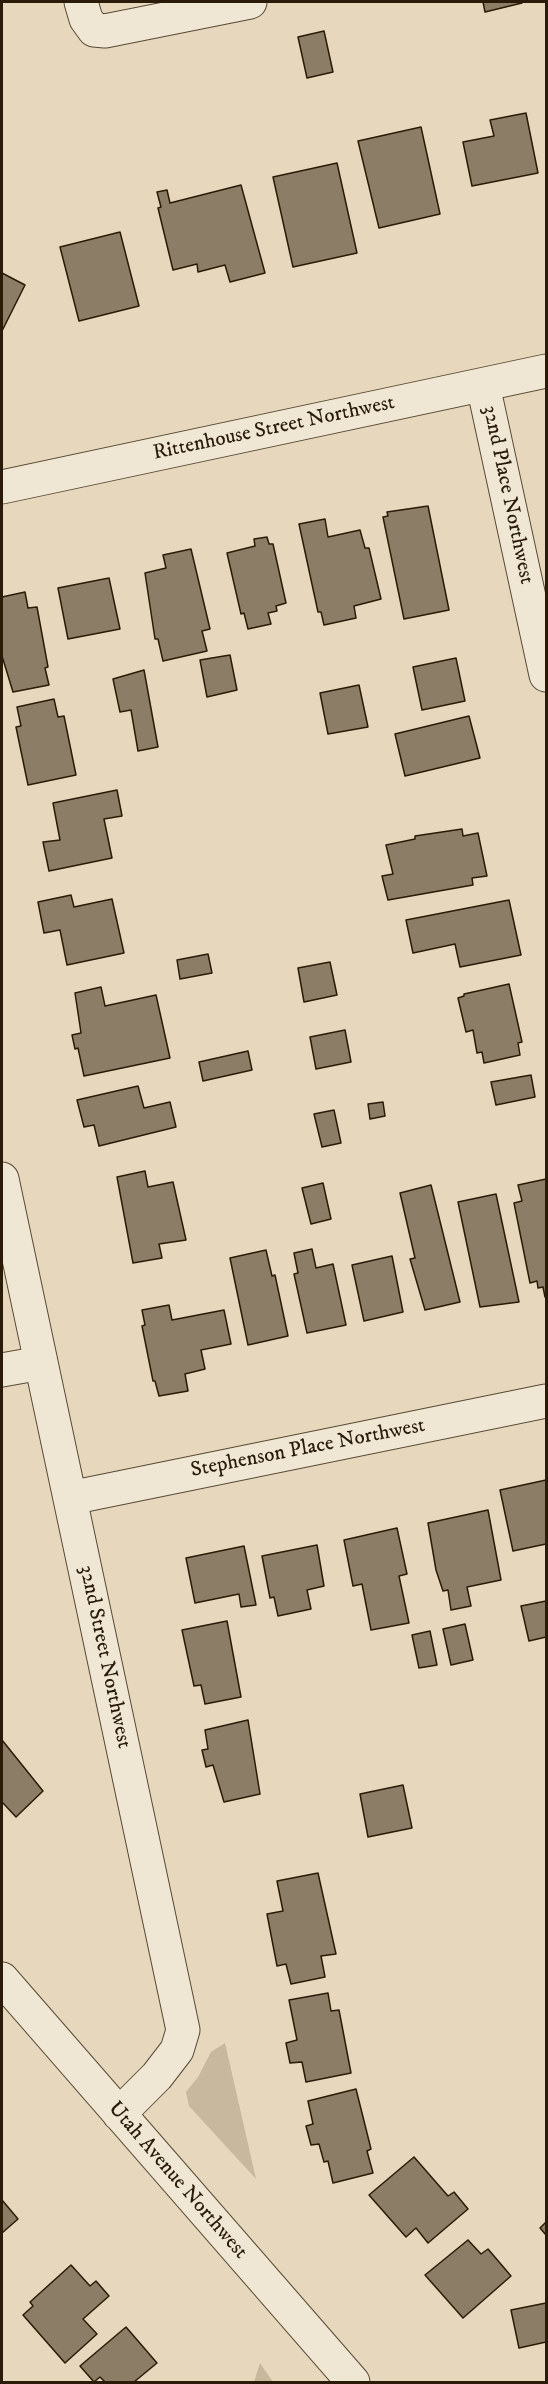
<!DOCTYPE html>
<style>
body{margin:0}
#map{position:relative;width:548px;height:2384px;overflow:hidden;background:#e7d8bd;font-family:"IM FELL DW Pica",serif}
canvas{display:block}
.frame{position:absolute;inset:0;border:3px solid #291b07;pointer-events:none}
</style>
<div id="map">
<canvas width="548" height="2384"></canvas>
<div class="frame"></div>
</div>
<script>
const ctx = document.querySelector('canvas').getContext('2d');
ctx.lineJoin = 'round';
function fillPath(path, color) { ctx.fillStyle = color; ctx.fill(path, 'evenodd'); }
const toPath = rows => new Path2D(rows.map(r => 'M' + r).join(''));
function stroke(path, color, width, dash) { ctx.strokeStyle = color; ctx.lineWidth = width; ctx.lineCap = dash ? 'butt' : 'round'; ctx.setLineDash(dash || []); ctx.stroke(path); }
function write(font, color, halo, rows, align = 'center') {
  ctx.font = font + ' "IM FELL DW Pica",serif'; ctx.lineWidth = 4.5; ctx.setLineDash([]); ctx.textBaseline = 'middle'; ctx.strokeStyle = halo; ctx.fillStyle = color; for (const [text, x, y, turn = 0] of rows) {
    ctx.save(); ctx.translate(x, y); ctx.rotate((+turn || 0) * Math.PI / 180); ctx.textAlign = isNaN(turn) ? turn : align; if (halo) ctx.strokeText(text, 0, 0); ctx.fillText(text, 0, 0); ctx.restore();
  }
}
fillPath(toPath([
 [225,2043,256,2179,189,2106,186,2092,198,2077,211,2052],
 [260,2363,273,2382,254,2382]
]), '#c7b89e');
const building = toPath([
 [483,2,522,2,522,3,485,12,483,2],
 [324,31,333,72,307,78,298,37,324,31],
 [526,113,538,173,472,186,463,142,494,136,490,120,526,113],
 [421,127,440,214,379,228,358,141,421,127],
 [337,163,357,253,293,267,273,177,337,163],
 [241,185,265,273,230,282,225,265,198,272,197,264,173,270,158,208,161,207,157,192,167,190,170,203,241,185],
 [120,232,139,306,79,321,60,247,120,232],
 [2,273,25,285,2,331,2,273],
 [428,506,449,610,404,619,383,517,388,516,387,512,428,506],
 [325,519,328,537,360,530,365,548,369,548,381,599,354,606,356,618,324,625,321,612,318,612,299,524,325,519],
 [267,537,269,544,273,544,286,603,276,606,277,611,268,613,271,624,248,629,244,613,241,614,227,553,255,546,254,539,267,537],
 [191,549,210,629,202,631,207,651,163,661,158,639,155,639,145,573,166,568,163,555,191,549],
 [109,578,120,629,68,639,58,588,109,578],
 [25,592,28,608,37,607,48,667,45,668,49,685,13,692,2,656,2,597,25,592],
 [230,655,237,690,207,697,200,660,230,655],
 [456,658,465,701,422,710,413,667,456,658],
 [144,670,158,747,138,751,131,710,120,712,113,679,144,670],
 [359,685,368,727,328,734,320,693,359,685],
 [54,699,58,717,64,716,76,775,28,785,16,727,21,726,17,707,54,699],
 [469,716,480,758,405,776,395,734,469,716],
 [117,790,122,816,104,819,112,858,49,871,43,842,60,840,53,803,117,790],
 [462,829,463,836,478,833,487,876,472,878,473,885,388,900,382,876,393,874,386,845,415,839,415,836,462,829],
 [71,895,74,907,112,899,124,953,67,965,60,930,44,933,38,902,71,895],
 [509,900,521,955,460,967,455,944,413,953,406,920,509,900],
 [208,954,212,973,180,979,177,960,208,954],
 [330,962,337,995,304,1002,298,968,330,962],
 [509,984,522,1042,518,1043,520,1055,484,1063,482,1052,477,1053,473,1030,466,1032,458,998,464,996,464,994,509,984],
 [101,987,105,1006,156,995,170,1058,84,1076,78,1048,75,1049,72,1035,81,1033,75,993,101,987],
 [345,1030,351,1062,316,1069,310,1037,345,1030],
 [248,1051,252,1070,203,1081,199,1062,248,1051],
 [531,1075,535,1097,496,1105,491,1082,531,1075],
 [138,1086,144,1108,170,1102,176,1127,99,1146,94,1125,84,1127,77,1100,138,1086],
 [383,1102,385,1116,370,1119,368,1104,383,1102],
 [334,1110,341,1143,322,1147,314,1114,334,1110],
 [145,1171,148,1187,173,1182,186,1240,159,1244,162,1258,133,1263,117,1177,145,1171],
 [546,1179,546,1297,545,1297,543,1287,538,1288,537,1281,530,1283,514,1203,522,1201,518,1185,546,1179],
 [323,1183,331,1219,311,1224,302,1188,323,1183],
 [431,1185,460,1302,425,1310,410,1259,415,1258,400,1193,431,1185],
 [496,1194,519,1302,480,1307,458,1202,496,1194],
 [312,1249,316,1268,333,1264,346,1325,307,1333,294,1274,298,1273,294,1253,312,1249],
 [266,1250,272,1276,275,1275,288,1336,248,1345,230,1258,266,1250],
 [392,1256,403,1312,364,1321,352,1265,392,1256],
 [169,1305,172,1320,224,1310,231,1344,201,1350,205,1369,185,1374,188,1391,159,1396,155,1381,153,1381,142,1326,145,1325,142,1310,169,1305],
 [546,1480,546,1544,513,1551,500,1490,546,1480],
 [488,1510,501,1580,467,1587,471,1606,451,1610,448,1590,443,1591,436,1570,428,1523,488,1510],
 [397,1528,407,1574,399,1576,409,1623,371,1630,362,1584,353,1586,344,1540,397,1528],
 [317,1545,324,1586,307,1590,311,1609,278,1616,274,1597,270,1598,262,1556,317,1545],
 [244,1546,256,1605,241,1607,239,1594,195,1603,186,1558,244,1546],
 [546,1601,546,1637,529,1641,521,1606,546,1601],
 [227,1621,241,1697,205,1704,201,1685,194,1686,182,1630,227,1621],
 [465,1624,473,1660,451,1665,443,1629,465,1624],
 [430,1631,437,1665,419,1668,412,1635,430,1631],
 [248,1720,260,1794,224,1802,213,1765,206,1767,202,1750,208,1749,205,1730,248,1720],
 [2,1740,43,1791,16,1817,3,1803,2,1804,2,1740],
 [403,1785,412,1828,368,1837,360,1794,403,1785],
 [318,1873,336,1954,321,1956,325,1977,291,1984,286,1964,277,1966,267,1914,283,1911,277,1881,318,1873],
 [328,1993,331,2011,339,2010,351,2073,306,2082,302,2062,290,2063,286,2043,297,2040,289,2000,328,1993],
 [356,2089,371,2149,367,2151,373,2173,333,2183,328,2161,324,2162,319,2144,311,2145,306,2126,313,2124,308,2101,356,2089],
 [414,2157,448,2196,454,2192,468,2209,428,2243,416,2228,406,2237,369,2195,414,2157],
 [2,2200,18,2219,2,2233,2,2200],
 [546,2222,546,2235,540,2228,546,2222],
 [468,2240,481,2254,488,2249,511,2276,463,2318,425,2275,468,2240],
 [71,2265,90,2286,96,2281,109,2296,83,2319,97,2334,65,2363,23,2315,33,2306,30,2302,71,2265],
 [546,2303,546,2342,519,2348,511,2310,546,2303],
 [126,2327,157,2363,134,2382,105,2382,100,2377,94,2382,80,2366,126,2327]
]);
fillPath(building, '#8c7d66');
stroke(building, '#291b07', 1.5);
const minor = toPath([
 [81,2,86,19,94,30,105,31,250,2],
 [483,385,546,675],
 [2,487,546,371],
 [2,1179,183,2030,177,2050,157,2076,119,2114],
 [2,1370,41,1363],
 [70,1498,546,1401],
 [2,1979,353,2382]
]);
stroke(minor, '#584a34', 35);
stroke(minor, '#efe6d4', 33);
write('21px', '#291b07', '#efe6d4', [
 ["Rittenhouse Street Northwest",274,429,-12],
 ["32nd Place Northwest",507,495,78],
 ["Stephenson Place Northwest",308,1449,-11],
 ["32nd Street Northwest",104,1657,78],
 ["Utah Avenue Northwest",177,2181,49]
]);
</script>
